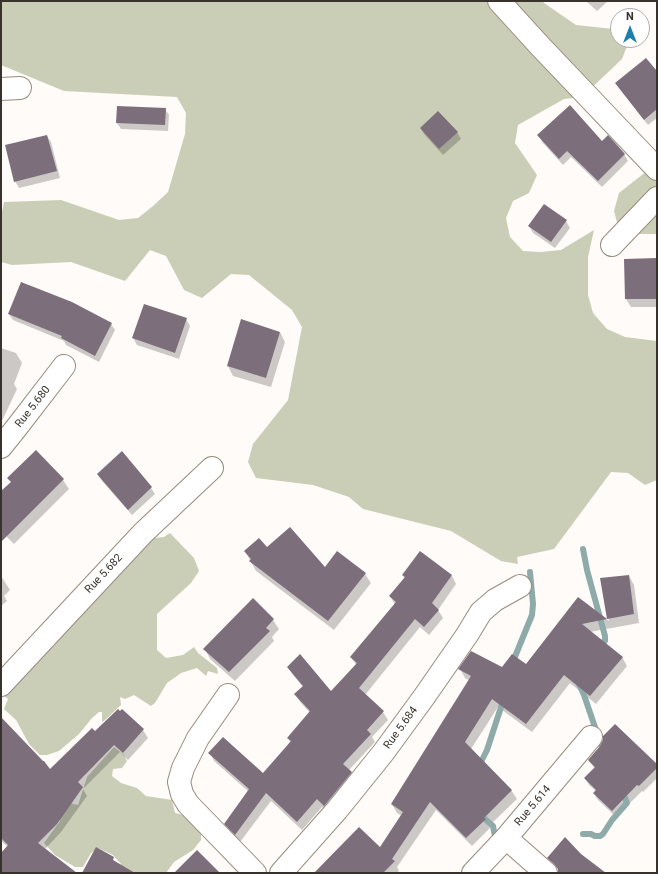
<!DOCTYPE html>
<style>
body{margin:0}
#map{position:relative;width:658px;height:874px;overflow:hidden;background:#fefbf8;font-family:Roboto,sans-serif}
canvas{display:block}
.frame{position:absolute;inset:0;border:2px solid #37322c;pointer-events:none}
.north{position:absolute;left:610px;top:8px;width:40px;height:40px;box-sizing:border-box;background:#fff;border:1px solid #afadab;border-radius:50%;rotate:0deg;font-size:11px;font-weight:700;line-height:16px;text-align:center;color:#37322c}
.north::after{content:'';display:block;margin:auto;width:14px;height:18px;background:#1c7faa;clip-path:polygon(50% 0,100% 100%,50% 72%,0 100%)}
</style>
<div id="map">
<canvas width="658" height="874"></canvas>
<div class="frame"></div>
<div class="north">N</div>
</div>
<script>
const ctx = document.querySelector('canvas').getContext('2d');
ctx.lineJoin = 'round';
function fillPath(path, color) { ctx.fillStyle = color; ctx.fill(path, 'evenodd'); }
const toPath = rows => new Path2D(rows.map(r => 'M' + r).join(''));
function stroke(path, color, width, dash) { ctx.strokeStyle = color; ctx.lineWidth = width; ctx.lineCap = dash ? 'butt' : 'round'; ctx.setLineDash(dash || []); ctx.stroke(path); }
function write(font, color, halo, rows, align = 'center') {
  ctx.font = font + ' Roboto,sans-serif'; ctx.lineWidth = 4; ctx.setLineDash([]); ctx.textBaseline = 'middle'; ctx.strokeStyle = halo; ctx.fillStyle = color; for (const [text, x, y, turn = 0] of rows) {
    ctx.save(); ctx.translate(x, y); ctx.rotate((+turn || 0) * Math.PI / 180); ctx.textAlign = isNaN(turn) ? turn : align; if (halo) ctx.strokeText(text, 0, 0); ctx.fillText(text, 0, 0); ctx.restore();
  }
}
fillPath(toPath([
 [1,1,543,1,544,3,576,25,613,29,618,33,618,40,627,40,629,41,622,59,582,97,564,99,518,125,515,143,537,175,529,193,513,201,506,218,510,237,523,251,541,252,561,250,594,230,588,257,588,295,593,313,607,329,625,337,657,341,657,480,645,485,628,473,611,472,554,549,517,557,518,564,501,561,451,531,363,509,349,497,313,485,256,478,248,462,253,444,288,400,302,327,292,310,249,275,231,274,202,298,184,290,166,256,150,250,125,281,71,262,12,265,1,262,1,217,4,202,61,200,119,220,138,218,153,206,168,192,185,134,186,113,177,97,64,91,1,65],
 [657,163,657,234,637,234,619,230,614,211,619,193],
 [170,533,194,558,199,571,191,583,157,614,157,650,166,658,183,655,194,647,198,653,217,668,218,674,208,671,206,676,197,668,181,673,167,683,155,703,151,706,134,695,125,699,120,697,121,705,105,720,102,722,102,712,99,712,92,718,79,734,59,751,47,755,40,755,29,744,16,720,4,709,8,699,1,693,145,539,164,537],
 [114,747,124,755,127,761,122,768,113,769,112,776,121,783,137,788,146,796,172,800,175,813,188,816,201,830,201,840,193,850,174,862,166,873,121,873,121,864,113,855,98,848,91,853,83,867,75,867,55,855,44,843,60,821,59,815,70,803,78,805,87,777]
]), '#caceb7');
fillPath(toPath([
 [586,1,608,1,597,11],
 [657,73,657,118,648,125,620,89,616,83],
 [165,109,169,115,168,131,121,129,117,123],
 [421,128,457,132,461,139,443,155,424,134],
 [539,135,602,142,624,154,628,161,602,187,571,157,563,165,542,142],
 [47,136,51,142,60,178,19,188,15,181],
 [566,221,570,228,555,248,533,233,529,226],
 [657,259,657,307,631,307,626,299],
 [9,314,111,324,115,330,99,362,66,345,64,341,13,320],
 [186,319,190,326,179,359,137,345,133,338],
 [280,332,285,342,271,387,233,376,228,366],
 [1,348,16,353,22,363,14,384,17,389,1,423],
 [98,475,151,488,155,494,132,515,102,481],
 [63,480,69,489,14,544,1,531,1,493],
 [267,548,325,568,365,574,371,583,334,630,256,571,245,551],
 [420,553,452,576,456,584,438,610,443,618,429,635,420,627,365,695,383,712,388,720,372,737,375,742,349,770,351,772,356,781,329,813,322,807,302,830,271,801,240,842,230,832,226,824,249,792,214,761,210,753,263,774,291,743,288,738,310,713,300,702,295,694,303,687,293,675,288,667,331,692,356,665,351,657,395,605,390,596,405,579,403,575],
 [1,576,10,590,4,596,7,601,1,606],
 [629,576,634,585,639,623,590,632,622,657,627,666,596,704,570,683,532,732,498,707,471,749,511,790,517,799,489,826,490,828,472,846,436,810,397,867,399,871,397,873,315,873,380,849,402,816,397,813,392,804,470,681,465,678,460,669,502,669,526,665,579,598,609,621,601,579],
 [273,620,279,629,272,637,274,641,235,681,210,659,205,649],
 [122,710,143,730,148,738,128,760,120,752,83,789,87,796,61,832,45,849,75,873,1,873,1,854,8,847,1,841,1,718,50,770],
 [602,745,657,766,657,778,643,792,642,791,616,817,598,800,594,794,596,791,589,785,585,778,595,769,589,761]
]), '#0003');
stroke(toPath([
 [583,549,587,570,605,636,605,641,597,645],
 [512,664,532,615,533,604,530,572],
 [578,682,584,695,599,739,604,752],
 [479,766,487,750,504,698],
 [478,813,493,826,496,842],
 [583,834,591,834,595,836,600,836,603,834,612,820,627,803,622,791]
]), '#8eaaa9', 6);
fillPath(toPath([
 [646,58,657,71,657,109,644,120,615,83],
 [570,105,602,141,608,135,625,154,598,181,567,151,559,159,537,135],
 [117,106,166,108,165,125,116,123],
 [438,111,458,132,439,149,420,128],
 [47,135,57,171,14,182,5,145],
 [544,204,567,220,551,242,528,226],
 [657,258,657,299,625,299,624,259],
 [21,282,72,302,112,323,95,356,61,338,62,336,8,314],
 [144,304,187,318,175,353,132,338],
 [241,319,280,332,266,378,227,366],
 [36,450,64,479,1,542,1,491,11,482,7,478],
 [122,451,152,487,128,510,97,474],
 [290,527,325,567,337,551,366,573,328,621,249,561,251,559,244,551,259,538,267,547],
 [420,551,452,575,432,603,439,610,424,627,415,619,359,688,384,711,367,730,371,734,343,764,352,772,324,806,317,799,297,822,266,793,235,835,224,824,249,789,208,753,223,737,263,773,291,741,287,738,310,711,294,694,303,686,287,667,300,654,331,691,357,663,350,657,396,602,389,596,405,577,402,575],
 [629,575,634,614,607,619,600,578],
 [578,597,607,619,582,624,623,657,590,696,564,675,526,724,492,699,465,742,512,790,484,818,486,819,466,838,430,802,392,859,395,861,383,873,314,873,359,827,380,847,403,812,391,804,471,676,458,669,471,651,502,667,512,654,526,664],
 [253,598,274,619,266,628,270,631,229,672,203,649],
 [118,709,120,711,122,709,144,729,123,753,114,745,78,782,83,787,57,824,38,843,77,873,1,873,1,853,8,845,1,838,1,717,43,761,44,761,50,769,92,728,95,731],
 [615,724,657,764,657,768,639,786,637,785,612,811,593,793,596,790,584,778,595,767,588,760,601,745,603,740,603,736],
 [565,837,581,854,606,873,558,873,558,869,554,864,547,858],
 [96,847,114,857,113,860,135,873,82,873],
 [197,850,220,873,174,873]
]), '#7c6e7b');
const minor = toPath([
 [499,1,540,46,657,169],
 [1,89,20,88],
 [612,245,657,198],
 [1,447,17,427,64,366],
 [1,685,143,533,212,468],
 [228,695,198,738,183,768,179,782,182,794,188,804,255,873],
 [506,838,546,873],
 [281,873,337,810,383,753,424,697,467,635,481,612,495,600,520,586],
 [473,873,506,838,591,737]
]);
stroke(minor, '#978b7d', 24);
stroke(minor, '#fff', 22);
write('11px', '#37322c', '#fff', [
 ["Rue 5.680",33,407,-52],
 ["Rue 5.682",104,574,-47],
 ["Rue 5.684",401,728,-54],
 ["Rue 5.614",533,806,-50]
]);
</script>
